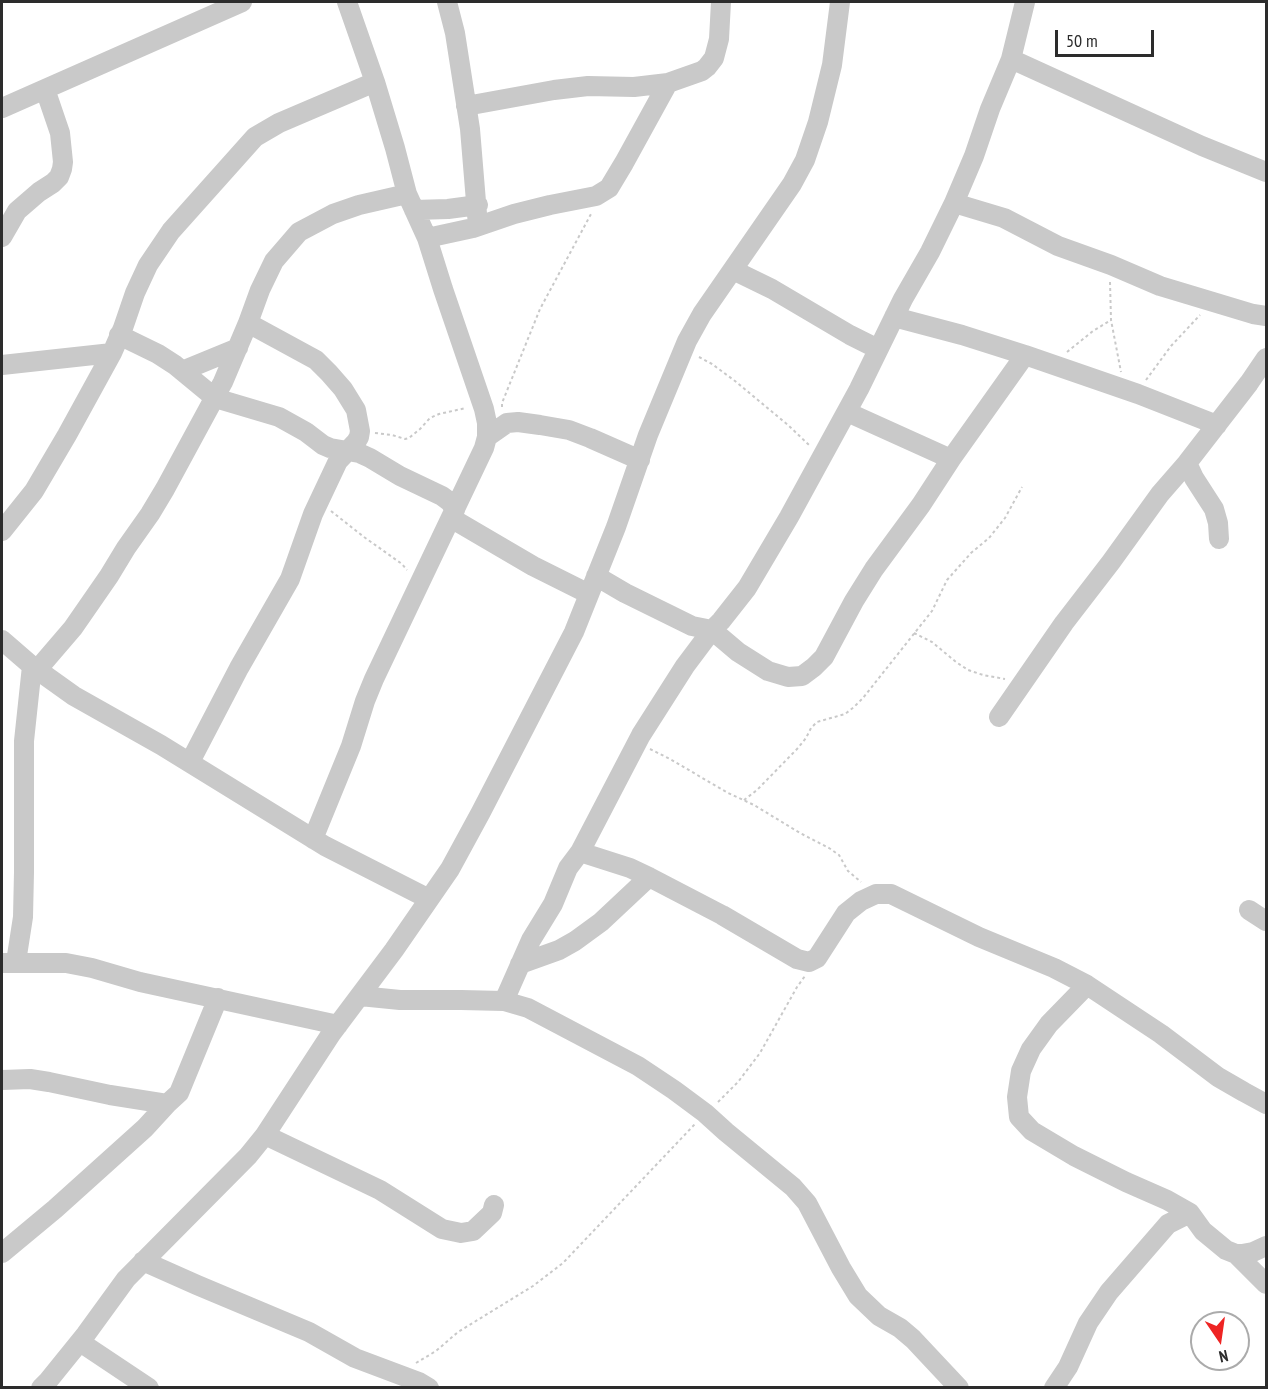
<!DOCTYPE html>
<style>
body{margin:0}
#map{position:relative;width:1268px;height:1389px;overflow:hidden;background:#fff;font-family:"PT Sans Narrow",sans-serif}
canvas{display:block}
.frame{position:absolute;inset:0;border:3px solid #2c2c2c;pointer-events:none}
.north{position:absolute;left:1190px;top:1311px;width:60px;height:60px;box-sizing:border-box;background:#fff;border:2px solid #ababab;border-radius:50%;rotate:167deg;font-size:16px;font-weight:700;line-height:24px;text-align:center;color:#2c2c2c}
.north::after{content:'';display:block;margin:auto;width:21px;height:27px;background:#ee2423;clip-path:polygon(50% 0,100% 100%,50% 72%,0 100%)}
.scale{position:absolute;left:1055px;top:30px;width:99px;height:27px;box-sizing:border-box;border:3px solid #2c2c2c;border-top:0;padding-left:8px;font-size:18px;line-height:21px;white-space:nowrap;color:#2c2c2c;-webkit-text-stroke:4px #fff;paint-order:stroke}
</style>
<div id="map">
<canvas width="1268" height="1389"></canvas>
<div class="frame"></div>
<div class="north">N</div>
<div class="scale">50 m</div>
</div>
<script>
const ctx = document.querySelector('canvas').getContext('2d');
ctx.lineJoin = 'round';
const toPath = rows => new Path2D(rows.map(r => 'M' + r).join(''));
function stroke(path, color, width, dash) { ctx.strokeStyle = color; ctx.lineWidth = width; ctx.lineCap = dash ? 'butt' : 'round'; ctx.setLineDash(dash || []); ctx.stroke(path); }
stroke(toPath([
 [1110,282,1111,320,1121,372],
 [1067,352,1093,331,1111,320],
 [699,357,712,364,735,381,788,425,809,445],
 [1146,380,1171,346,1200,315],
 [502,407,502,403,540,309,591,214],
 [375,433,392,435,405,439,409,438,420,429,430,418,439,414,466,408],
 [331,511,364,537,402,564,407,570],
 [914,633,932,642,956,662,968,670,983,675,1005,679],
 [650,749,670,759,728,793,754,805,800,833,829,848,839,855,848,871,861,882],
 [744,800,757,790,798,748,806,738,811,728,817,722,845,714,854,707,863,698,932,611,947,580,971,553,989,538,1005,518,1022,487],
 [718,1102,738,1082,760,1053,797,987,805,976],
 [416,1363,436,1351,458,1332,533,1286,563,1263,695,1124]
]), '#c9c9c9', 2, [3, 3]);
stroke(toPath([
 [447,2,455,33,470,129,478,226],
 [1011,59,1202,146,1266,172],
 [466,106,554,90,588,86,634,87,668,83,702,71,707,67,714,58,719,39,721,2],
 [2,108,242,2],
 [954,203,1004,218,1058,246,1111,265,1160,286,1253,314,1266,316],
 [414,210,448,209,478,205],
 [2,237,17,211,39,192,53,183,59,177,62,169,63,162,60,133,45,89],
 [427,238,473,228,514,214,550,205,596,196,609,188,624,163,668,83],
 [733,270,772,289,850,335,878,349],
 [894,317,962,335,1025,355,1138,394,1217,425],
 [119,335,158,354,175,365,215,398,279,417,306,432,323,445,330,448,359,453,370,458,400,476,442,496,450,502,455,510],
 [2,365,112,353],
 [182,371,238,348],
 [847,412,951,459],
 [487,437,507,423,518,422,540,425,569,430,590,438,640,460],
 [1187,463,1194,478,1214,509,1218,523,1219,539],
 [451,518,533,566,589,594],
 [2,531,34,491,67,435,112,353,123,328,135,293,148,265,171,231,255,137,279,123,375,82],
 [596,576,625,593,692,626,712,630,738,652,768,671,788,677,802,676,814,667,824,657,854,601,874,569,921,505,951,459,1025,355],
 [2,640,32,666,74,696,161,745,325,846,429,899],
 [37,670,73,628,109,576,126,548,150,514,165,489,223,382,248,323,260,290,274,261,299,232,333,214,359,205,407,194],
 [999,717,1064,623,1111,562,1160,494,1187,463,1249,383,1266,358],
 [190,762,239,668,290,579,313,514,338,461,356,442,359,437,360,431,356,410,343,389,329,373,316,360,248,323],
 [313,839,351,746,365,701,374,679,484,448,487,437,487,423,484,409,443,289,427,238,407,194,395,148,375,82,347,2],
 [580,852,630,868,649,877,722,915,797,959,809,962,817,958,846,913,861,901,876,894,891,894,979,937,1054,968,1087,985,1161,1034,1218,1077,1244,1092,1266,1104],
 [1249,910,1266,921],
 [16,962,23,917,24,872,24,741,32,666],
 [2,963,66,963,92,968,140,982,338,1025],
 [520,964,559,950,575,941,601,922,649,877],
 [1087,985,1049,1024,1031,1049,1021,1071,1017,1097,1019,1117,1032,1131,1074,1156,1126,1182,1167,1200,1190,1213,1203,1231,1226,1250,1236,1254,1242,1254,1253,1252,1266,1246],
 [360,996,400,1000,461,1000,504,1001,528,1008,638,1066,674,1090,705,1113,726,1132,793,1187,807,1203,841,1268,858,1296,879,1316,900,1328,913,1339,959,1388],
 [504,1001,531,940,553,904,568,868,580,852,641,735,685,666,712,630,721,621,747,588,789,517,859,389,903,299,930,252,954,203,974,156,990,109,1011,59,1025,2],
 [2,1080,30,1079,49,1082,110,1095,167,1104],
 [265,1135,380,1190,442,1229,461,1233,473,1231,492,1213,494,1205],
 [2,1253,55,1209,145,1128,167,1104,179,1093,218,998],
 [1236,1254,1266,1284],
 [143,1261,197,1285,309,1332,355,1358,419,1382,429,1388],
 [80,1342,149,1388],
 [41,1388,48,1381,86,1334,126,1279,248,1156,265,1135,331,1034,394,950,450,869,481,812,574,632,616,527,648,435,687,341,702,314,792,184,805,160,818,122,832,65,840,2],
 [1054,1388,1068,1367,1088,1323,1109,1292,1168,1224,1190,1213]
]), '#c9c9c9', 20);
</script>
